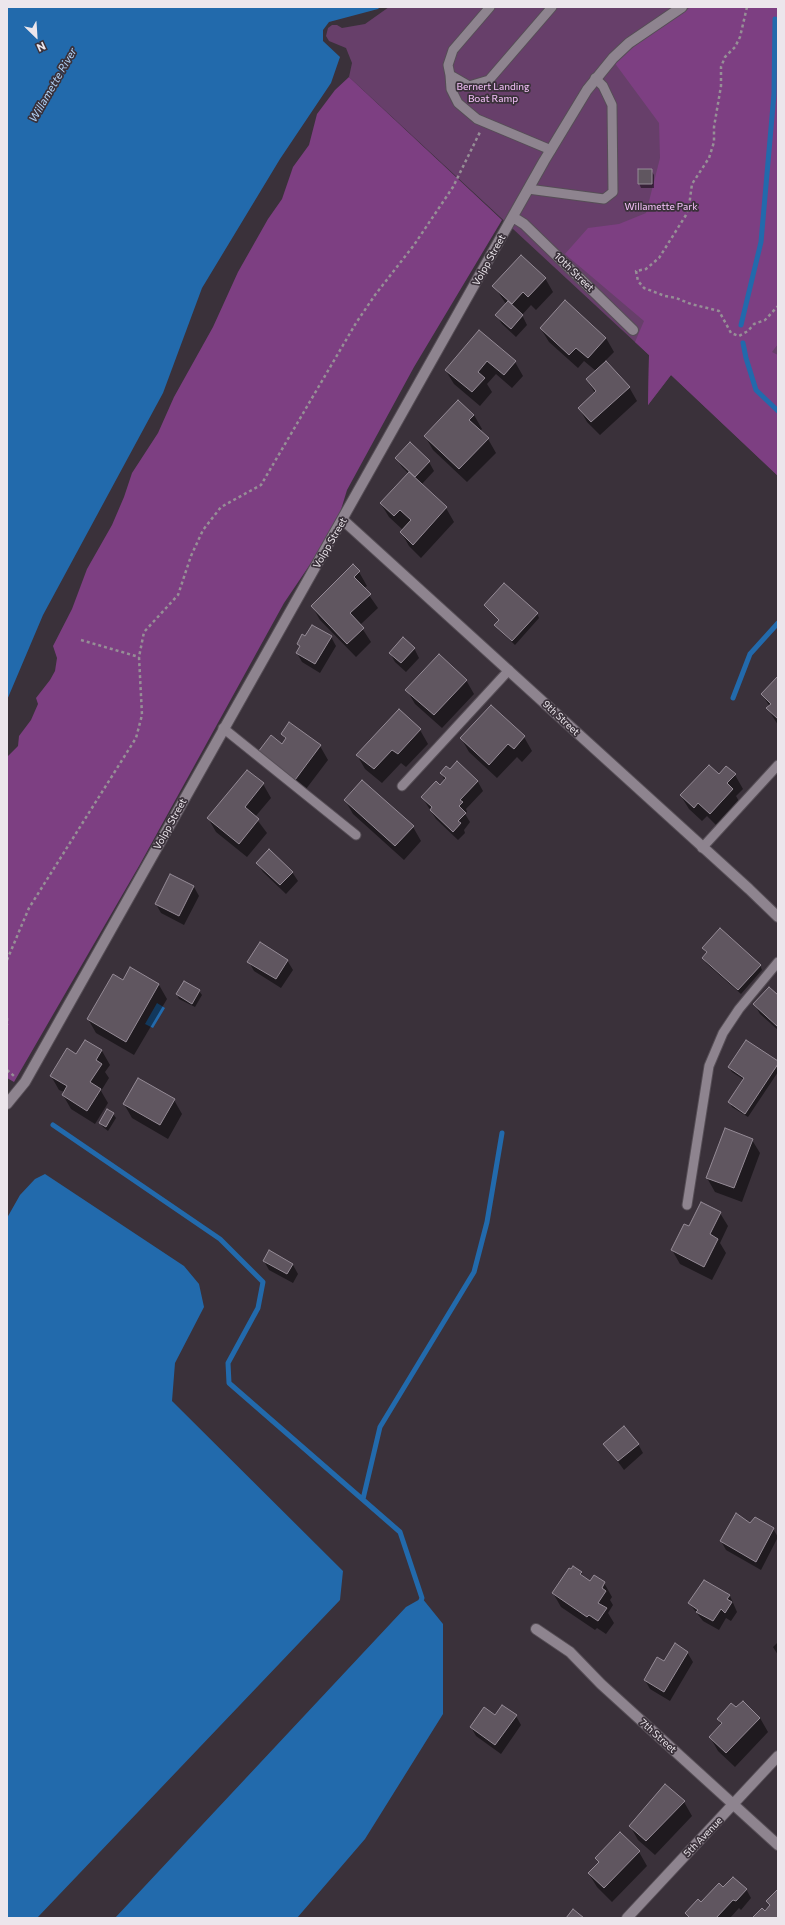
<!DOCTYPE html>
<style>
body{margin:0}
#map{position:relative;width:785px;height:1925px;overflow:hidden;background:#3a313a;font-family:Commissioner,sans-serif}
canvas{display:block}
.frame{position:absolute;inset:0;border:8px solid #ece6ec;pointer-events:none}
.north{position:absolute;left:16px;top:16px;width:40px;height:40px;-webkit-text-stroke:3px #3a313a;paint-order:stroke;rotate:155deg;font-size:11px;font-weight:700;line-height:16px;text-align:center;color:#ece6ec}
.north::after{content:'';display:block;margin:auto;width:14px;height:18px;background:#ece6ec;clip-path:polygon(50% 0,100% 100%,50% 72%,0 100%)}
</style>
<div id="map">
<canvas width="785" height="1925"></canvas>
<div class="frame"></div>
<div class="north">N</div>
</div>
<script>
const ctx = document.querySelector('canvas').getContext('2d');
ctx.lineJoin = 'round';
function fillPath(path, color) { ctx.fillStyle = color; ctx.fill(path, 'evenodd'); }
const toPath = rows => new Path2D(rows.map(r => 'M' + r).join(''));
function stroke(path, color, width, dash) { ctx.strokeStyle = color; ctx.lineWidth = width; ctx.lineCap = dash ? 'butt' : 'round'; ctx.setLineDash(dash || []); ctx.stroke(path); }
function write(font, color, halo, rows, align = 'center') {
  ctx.font = font + ' Commissioner,sans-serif'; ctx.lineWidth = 3.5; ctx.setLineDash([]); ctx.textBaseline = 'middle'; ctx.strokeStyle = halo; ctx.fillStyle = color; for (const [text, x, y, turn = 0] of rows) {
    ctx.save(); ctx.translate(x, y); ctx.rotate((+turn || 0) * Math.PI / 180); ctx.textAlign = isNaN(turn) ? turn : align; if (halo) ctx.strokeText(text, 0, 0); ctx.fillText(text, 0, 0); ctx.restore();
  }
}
fillPath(toPath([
 [389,7,778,7,778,476,671,375,648,405,649,355,349,77,352,63,346,48,329,41,326,36,328,28,332,25,337,25,342,28,365,24]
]), '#673f6a');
fillPath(toPath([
 [691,7,778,7,778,344,772,352,778,355,778,476,671,375,648,405,649,355,635,342,644,321,565,254,588,228,619,224,646,213,660,158,659,123,614,62,637,41],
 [349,77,502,220,414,367,347,490,336,526,284,603,139,866,14,1082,7,1078,7,757,18,746,19,736,31,720,38,704,36,698,50,680,55,671,57,658,53,646,72,609,87,569,112,525,124,497,132,473,158,433,174,397,213,327,238,272,268,219,282,199,293,167,309,145,317,114,335,90]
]), '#7d3f82');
fillPath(toPath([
 [7,7,380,7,378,9,329,22,323,30,323,41,340,57,331,83,280,159,202,288,163,393,43,615,7,700],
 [157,1003,165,1008,153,1028,145,1024],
 [45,1174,184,1266,199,1284,204,1307,175,1363,172,1401,343,1571,340,1600,37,1918,7,1918,7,1218,20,1195,35,1179],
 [422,1598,443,1624,443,1714,365,1839,297,1918,115,1918,406,1607]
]), '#226aac');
fillPath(toPath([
 [651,170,654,175,654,188,641,188,639,183],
 [545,278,553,292,536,310,531,305,522,315,527,325,516,337,502,324,496,315,506,304,494,286],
 [541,329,606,338,614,352,605,361,629,387,637,401,600,435,587,422,579,408,595,393,587,380,596,371,584,361,578,368,549,342],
 [479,332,515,362,523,376,512,388,496,374,487,384,492,392,480,406,454,384,446,371],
 [474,415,482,429,480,431,488,439,496,453,467,482,433,450,425,436],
 [396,458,429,462,434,471,421,485,446,508,454,522,421,558,409,546,401,532,403,530,389,517,381,504,409,474,402,467],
 [353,566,359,572,367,586,364,588,378,608,360,625,371,642,356,657,320,620,312,606],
 [485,606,537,613,539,618,515,645,498,629,496,625,500,621],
 [331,637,336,646,320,673,302,662,297,653,300,648,298,644,306,638],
 [414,648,419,658,406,672,395,662,390,653],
 [778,678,778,725,768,709,770,707,762,694],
 [466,680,474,694,442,728,415,704,407,690],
 [491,706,524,737,532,751,522,762,517,757,497,778,469,752,461,738],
 [399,710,420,730,428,744,406,767,401,763,382,783,365,769,357,755],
 [282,734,320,746,328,760,303,793,267,766,286,740],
 [457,763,478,782,483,791,466,809,467,812,465,814,470,822,464,830,465,833,458,840,436,819,422,797,440,786,445,781,441,773,450,771],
 [719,775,735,775,743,789,736,796,740,803,718,827,707,816,702,821,689,809,681,796],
 [263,784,271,798,255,817,267,833,247,857,216,832,208,818],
 [345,800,413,827,421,841,404,860,353,814],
 [257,863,292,872,298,881,286,894,263,872],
 [170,875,194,887,199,896,184,925,161,913,156,904],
 [703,948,760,965,762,970,741,994,706,963,703,958,707,954],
 [287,960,293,970,281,988,254,971,249,962],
 [130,968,159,985,167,999,134,1055,96,1033,88,1019,123,981],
 [199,991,202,995,195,1007,179,999,177,994],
 [778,997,778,1030,760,1014,755,1005],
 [85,1041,102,1051,110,1065,105,1072,109,1078,101,1091,108,1103,95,1124,71,1109,63,1095,64,1092,59,1090,51,1076,77,1055],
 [778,1063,778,1072,748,1117,732,1107,730,1102,744,1080,732,1072,729,1067],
 [174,1100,182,1114,168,1139,132,1118,124,1104],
 [113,1114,116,1118,108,1131,103,1127,100,1123],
 [752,1140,760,1153,742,1202,715,1192,707,1178],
 [720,1213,728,1226,720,1243,726,1253,712,1280,680,1264,672,1250,689,1228],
 [264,1261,293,1265,298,1274,293,1283,269,1270],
 [605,1444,638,1444,643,1453,624,1470],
 [751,1524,773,1529,778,1537,761,1570,726,1550,721,1541],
 [581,1572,584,1578,590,1582,594,1576,604,1583,612,1597,610,1600,613,1605,608,1613,614,1623,606,1634,597,1628,595,1630,561,1607,553,1593],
 [730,1596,737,1612,731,1621,726,1618,719,1630,703,1621,689,1603],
 [778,1642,778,1655,773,1647],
 [687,1652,693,1662,670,1701,650,1689,645,1680,664,1662],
 [736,1709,760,1718,768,1732,735,1767,718,1751,710,1737,721,1725,718,1719],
 [495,1716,516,1716,521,1725,501,1754,476,1736,471,1727],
 [665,1785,684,1802,692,1816,655,1855,638,1840,630,1826],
 [639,1852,647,1866,612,1902,597,1887,589,1874,599,1863,596,1858],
 [723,1889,746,1889,751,1898,741,1910,739,1908,730,1918,689,1918,686,1913]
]), '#0007');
stroke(toPath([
 [741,325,761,242,774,94,775,19],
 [743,343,746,358,756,390,778,411],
 [733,698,750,654,778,623],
 [53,1125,220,1239,263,1282,258,1308,228,1363,229,1383,400,1532,422,1598,420,1603],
 [363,1499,380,1427,474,1272,487,1222,502,1133]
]), '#226aac', 5);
const building = toPath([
 [638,169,652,169,652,184,638,184,638,169],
 [521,255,546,278,528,297,523,292,512,304,492,286,521,255],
 [565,300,606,338,588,358,576,348,569,355,540,328,565,300],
 [508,301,523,315,511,329,495,315,508,301],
 [479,330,516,361,504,375,487,361,478,372,485,378,472,392,445,370,479,330],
 [606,361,630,387,591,422,578,408,596,391,586,379,606,361],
 [458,400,474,415,469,420,489,438,459,469,424,436,458,400],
 [410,442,430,461,415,477,395,458,410,442],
 [409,472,447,507,413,545,400,532,411,520,400,510,394,516,380,503,409,472],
 [353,564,360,571,354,577,371,594,350,613,364,628,347,644,311,606,353,564],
 [504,583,538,613,512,641,494,625,499,620,484,605,504,583],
 [312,625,332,636,315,664,296,653,300,646,297,644,302,634,305,636,312,625],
 [403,637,415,648,401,663,389,653,403,637],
 [439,654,467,680,434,715,405,690,439,654],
 [778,676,778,719,766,708,771,704,761,694,778,676],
 [491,705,525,736,514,749,508,744,489,765,460,738,491,705],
 [399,709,421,729,398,754,392,750,374,769,356,755,399,709],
 [289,722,321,745,295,780,258,752,271,735,282,744,286,738,281,734,289,722],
 [457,761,478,781,460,800,463,802,459,806,466,813,458,821,461,823,453,832,430,810,432,807,421,797,436,781,440,785,446,778,440,773,446,766,450,769,457,761],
 [709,765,719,774,726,766,736,774,727,783,733,789,710,814,698,803,694,808,680,795,709,765],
 [247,770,264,783,245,807,259,819,239,844,207,818,247,770],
 [362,780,414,826,395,846,344,800,362,780],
 [269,849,293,872,280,885,256,863,269,849],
 [170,874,194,886,179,916,155,904,170,874],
 [720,928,761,965,738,990,702,958,707,952,702,948,720,928],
 [260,942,288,960,276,979,247,962,260,942],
 [130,967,159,984,126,1042,87,1019,113,974,123,980,130,967],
 [184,981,200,990,192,1004,176,994,184,981],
 [769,987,778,995,778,1027,753,1004,769,987],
 [85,1040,102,1050,96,1060,102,1064,90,1082,101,1089,87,1111,62,1095,67,1086,50,1076,67,1048,76,1054,85,1040],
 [746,1040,778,1061,778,1064,745,1114,728,1102,744,1078,728,1067,746,1040],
 [138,1078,175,1099,160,1125,123,1104,138,1078],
 [107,1109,114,1113,106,1127,99,1123,107,1109],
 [725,1128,753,1139,734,1188,706,1178,725,1128],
 [701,1202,721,1212,710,1234,718,1239,704,1267,671,1250,684,1224,689,1226,701,1202],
 [269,1250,293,1264,287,1274,263,1261,269,1250],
 [624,1426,639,1444,618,1461,603,1444,624,1426],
 [736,1513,750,1523,755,1517,774,1528,756,1562,720,1541,736,1513],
 [573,1566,582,1572,580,1574,590,1581,594,1575,605,1582,602,1588,606,1591,598,1603,607,1608,598,1621,589,1615,587,1617,552,1593,569,1568,571,1569,573,1566],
 [704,1580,730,1595,727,1599,732,1602,725,1613,721,1609,713,1621,696,1612,698,1610,688,1603,704,1580],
 [675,1643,688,1652,664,1692,644,1680,657,1657,664,1661,675,1643],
 [743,1701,760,1718,726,1753,709,1737,722,1723,717,1719,731,1703,736,1707,743,1701],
 [502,1705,517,1715,495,1745,470,1727,484,1707,495,1715,502,1705],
 [665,1784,685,1801,646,1841,629,1826,665,1784],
 [620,1832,640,1851,604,1888,588,1873,599,1862,595,1858,620,1832],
 [733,1877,747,1889,736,1901,733,1900,716,1918,690,1918,685,1913,698,1899,701,1902,719,1883,723,1887,733,1877],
 [778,1889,778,1918,752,1918,762,1908,765,1911,770,1905,766,1901,778,1889],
 [573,1909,584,1918,566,1918,573,1909]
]);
fillPath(building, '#605660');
stroke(building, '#958b96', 1);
const lane = toPath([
 [490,7,453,50,448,65,450,75,469,86,489,80,552,7],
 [450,75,451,89,458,103,477,119,551,150],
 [528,189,604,199,613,192,612,105,603,86,595,78],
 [223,728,356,835],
 [402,786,509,670],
 [702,848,778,765],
 [687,1205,709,1066,723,1033,739,1009,778,962]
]);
const street = toPath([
 [513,217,524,224,633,330],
 [343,520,749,889,778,917],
 [7,1104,25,1082,544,161,587,90,613,58,629,43,682,7],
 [536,1629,570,1652,601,1684,778,1845],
 [627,1918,778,1756]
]);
stroke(lane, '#564e56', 11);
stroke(street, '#564e56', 12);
stroke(toPath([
 [747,7,740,37,735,47,725,57,721,67,721,86,714,127,714,142,709,158,692,184,689,206,686,215,659,258,646,269,636,271,638,281,644,288,665,296,676,298,691,304,719,311,731,333,739,336,748,331,754,324,765,320,778,306],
 [81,640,139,657],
 [7,960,29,908,136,738,142,715,139,657,144,632,178,595,191,556,203,530,221,507,261,485,356,323,375,295,414,245,453,187,480,132],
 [7,1018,7,1025],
 [7,1070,14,1076]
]), '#968f96', 2.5, [3, 3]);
stroke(lane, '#8e848f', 9);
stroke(street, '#8e848f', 10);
write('10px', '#f6c2fa', '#3a313a', [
 ["Bernert Landing",493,87],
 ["Boat Ramp",493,99],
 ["Willamette Park",661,207]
]);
write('10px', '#ece6ec', '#3a313a', [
 ["Volpp Street",489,260,-61],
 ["10th Street",574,272,44],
 ["Volpp Street",330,543,-60],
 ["9th Street",561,718,43],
 ["Volpp Street",170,824,-61],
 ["7th Street",658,1736,42],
 ["5th Avenue",703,1837,-46]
]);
write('italic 11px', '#b1d3f7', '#3a313a', [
 ["Willamette River",53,85,-60]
]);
</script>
